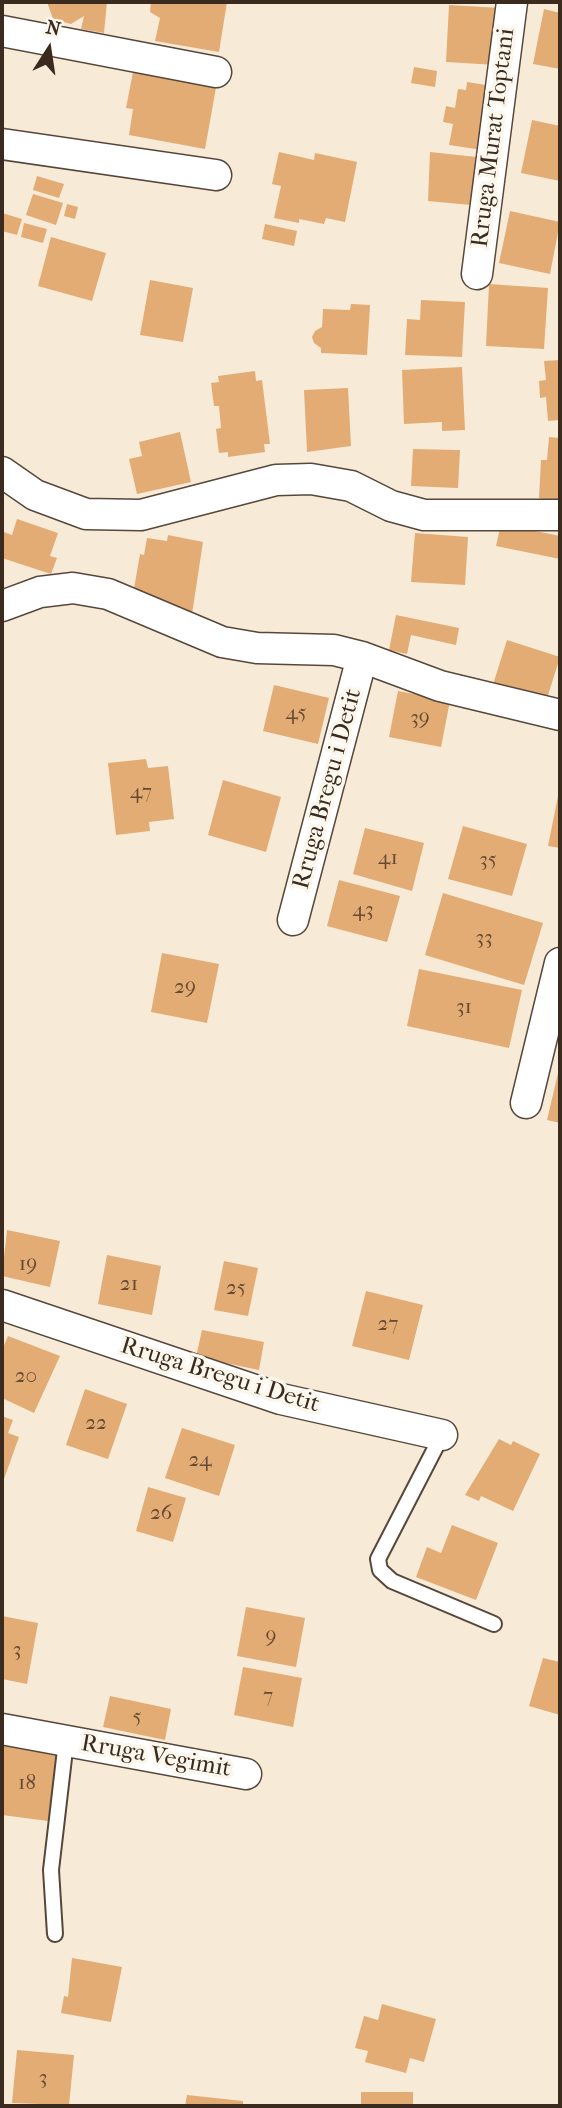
<!DOCTYPE html>
<style>
body{margin:0}
#map{position:relative;width:562px;height:2108px;overflow:hidden;background:#f7ebd8;font-family:"IM FELL French Canon",serif}
canvas{display:block}
.frame{position:absolute;inset:0;border:4px solid #3b2a1e;pointer-events:none}
.north{position:absolute;left:14px;top:14px;width:70px;height:70px;-webkit-text-stroke:5px #fbf7ec;paint-order:stroke;rotate:12deg;font-size:19px;font-weight:700;line-height:28px;text-align:center;color:#3b2a1e}
.north::after{content:'';display:block;margin:auto;width:24px;height:32px;background:#3b2a1e;clip-path:polygon(50% 0,100% 100%,50% 72%,0 100%)}
</style>
<div id="map">
<canvas width="562" height="2108"></canvas>
<div class="frame"></div>
<div class="north">N</div>
</div>
<script>
const ctx = document.querySelector('canvas').getContext('2d');
ctx.lineJoin = 'round';
function fillPath(path, color) { ctx.fillStyle = color; ctx.fill(path, 'evenodd'); }
const toPath = rows => new Path2D(rows.map(r => 'M' + r).join(''));
function stroke(path, color, width, dash) { ctx.strokeStyle = color; ctx.lineWidth = width; ctx.lineCap = dash ? 'butt' : 'round'; ctx.setLineDash(dash || []); ctx.stroke(path); }
function write(font, color, halo, rows, align = 'center') {
  ctx.font = font + ' "IM FELL French Canon",serif'; ctx.lineWidth = 7; ctx.setLineDash([]); ctx.textBaseline = 'middle'; ctx.strokeStyle = halo; ctx.fillStyle = color; for (const [text, x, y, turn = 0] of rows) {
    ctx.save(); ctx.translate(x, y); ctx.rotate((+turn || 0) * Math.PI / 180); ctx.textAlign = isNaN(turn) ? turn : align; if (halo) ctx.strokeText(text, 0, 0); ctx.fillText(text, 0, 0); ctx.restore();
  }
}
fillPath(toPath([
 [47,2,107,2,104,33,81,29,84,16,71,24,53,19],
 [151,2,227,2,219,52,155,41,160,18,150,12],
 [449,5,501,8,497,65,446,62],
 [544,9,560,13,560,69,533,64],
 [134,67,217,82,205,149,129,135,133,109,126,108],
 [414,67,437,71,435,87,411,83],
 [467,82,492,86,482,150,449,145,453,124,443,122,446,106,455,108,458,89,466,90],
 [532,120,560,126,560,181,521,173],
 [279,152,314,160,315,153,357,162,345,222,326,218,324,224,299,219,299,223,274,218,281,186,272,184],
 [430,152,486,158,481,206,428,201],
 [37,176,64,184,59,198,33,190],
 [33,194,63,203,56,225,26,215],
 [67,204,78,207,75,219,64,216],
 [510,211,560,222,550,274,499,263],
 [2,213,22,219,17,235,2,231],
 [24,223,47,229,43,243,21,237],
 [265,224,297,231,294,246,262,239],
 [51,237,106,253,92,301,38,286],
 [150,280,193,288,183,342,140,335],
 [489,284,548,288,544,349,486,346],
 [421,300,465,302,462,357,405,355,407,319,420,320],
 [351,304,370,305,367,355,321,353,321,348,314,343,312,337,315,331,322,327,323,309,350,310],
 [560,360,560,420,548,421,546,397,540,398,539,381,546,380,544,361],
 [462,367,465,430,442,431,442,422,404,424,402,370],
 [255,371,256,381,262,380,270,444,264,444,265,452,228,457,228,452,219,453,216,429,221,428,219,406,214,406,211,383,219,382,218,376],
 [348,388,351,446,307,452,304,390],
 [180,432,191,482,137,494,129,459,142,456,139,442],
 [549,437,560,438,560,503,539,498,541,460,547,460],
 [413,449,460,450,458,488,411,486],
 [17,519,58,533,50,556,57,558,51,574,2,558,4,532,12,535],
 [501,524,560,536,560,559,496,546],
 [415,533,468,537,465,585,411,582],
 [168,535,203,542,192,614,132,600,140,554,144,555,147,538,167,541],
 [396,615,459,628,456,645,411,635,407,654,389,650],
 [507,640,560,657,544,708,491,691],
 [274,685,329,698,318,744,263,731],
 [398,691,450,701,441,747,389,737],
 [146,759,148,768,168,766,174,819,149,822,150,831,116,835,108,763],
 [223,780,281,797,266,852,208,835],
 [559,791,560,791,560,848,548,846],
 [463,826,527,844,512,896,448,879],
 [365,828,424,843,412,891,353,874],
 [339,880,400,896,387,942,327,926],
 [443,893,543,923,524,985,425,955],
 [162,953,219,964,207,1023,151,1012],
 [419,969,522,990,509,1048,407,1026],
 [559,1069,560,1069,560,1123,547,1120],
 [7,1230,60,1241,50,1287,2,1276],
 [107,1255,161,1266,152,1315,98,1304],
 [224,1261,258,1268,248,1316,214,1310],
 [366,1291,423,1305,409,1360,352,1346],
 [202,1330,264,1342,259,1370,196,1357],
 [8,1336,60,1356,34,1413,2,1398,2,1350],
 [85,1389,127,1404,108,1459,66,1445],
 [2,1416,13,1420,8,1433,19,1437,4,1479],
 [182,1428,235,1445,219,1496,165,1478],
 [499,1439,511,1445,513,1441,540,1454,513,1511,481,1496,479,1501,465,1495],
 [148,1487,186,1498,173,1542,136,1531],
 [452,1525,498,1543,476,1600,416,1577,427,1547,441,1553],
 [246,1607,305,1618,296,1667,237,1656],
 [2,1616,38,1623,27,1684,2,1679],
 [543,1658,560,1662,560,1715,529,1706],
 [243,1667,302,1678,293,1727,234,1715],
 [110,1696,171,1709,165,1740,103,1727],
 [2,1745,57,1752,48,1821,2,1815],
 [72,1958,122,1967,111,2022,61,2013,64,1996,68,1997],
 [382,2004,436,2019,424,2062,410,2058,406,2073,365,2062,368,2051,355,2048,364,2016,378,2020],
 [17,2050,74,2055,69,2105,12,2103],
 [361,2092,413,2092,413,2106,361,2106],
 [187,2095,243,2101,243,2106,185,2106]
]), '#e3ac74');
const service = toPath([
 [442,1435,378,1559,380,1570,392,1581,494,1624],
 [55,1934,51,1870,66,1741]
]);
const minor = toPath([
 [2,31,216,72],
 [2,144,216,175],
 [477,274,512,2],
 [2,472,35,495,86,514,141,515,276,480,311,479,351,486,391,506,424,515,559,515],
 [2,606,40,592,73,588,108,594,222,642,257,648,334,650,362,657,440,686,560,715],
 [293,920,362,657],
 [526,1103,560,963],
 [2,1305,281,1399,442,1435],
 [2,1729,246,1774]
]);
stroke(service, '#57473a', 18);
stroke(minor, '#57473a', 33);
stroke(service, '#fff', 14);
stroke(minor, '#fff', 30);
write('21px', '#654a34', null, [
 ["45",296,714],
 ["39",420,719],
 ["47",141,793],
 ["41",388,859],
 ["35",488,861],
 ["43",363,911],
 ["33",484,939],
 ["29",185,988],
 ["31",464,1008],
 ["19",28,1265],
 ["21",129,1285],
 ["25",236,1289],
 ["27",388,1325],
 ["20",26,1377],
 ["22",96,1424],
 ["24",200,1461],
 ["26",161,1514],
 ["9",271,1637],
 ["3",17,1651],
 ["7",268,1697],
 ["5",137,1718],
 ["18",27,1784],
 ["3",43,2079]
]);
write('24px', '#3b2a1e', '#fbf7ec', [
 ["Rruga Murat Toptani",494,138,-83],
 ["Rruga Bregu i Detit",328,789,-75],
 ["Rruga Bregu i Detit",220,1376,17],
 ["Rruga Vegimit",156,1757,10]
]);
</script>
